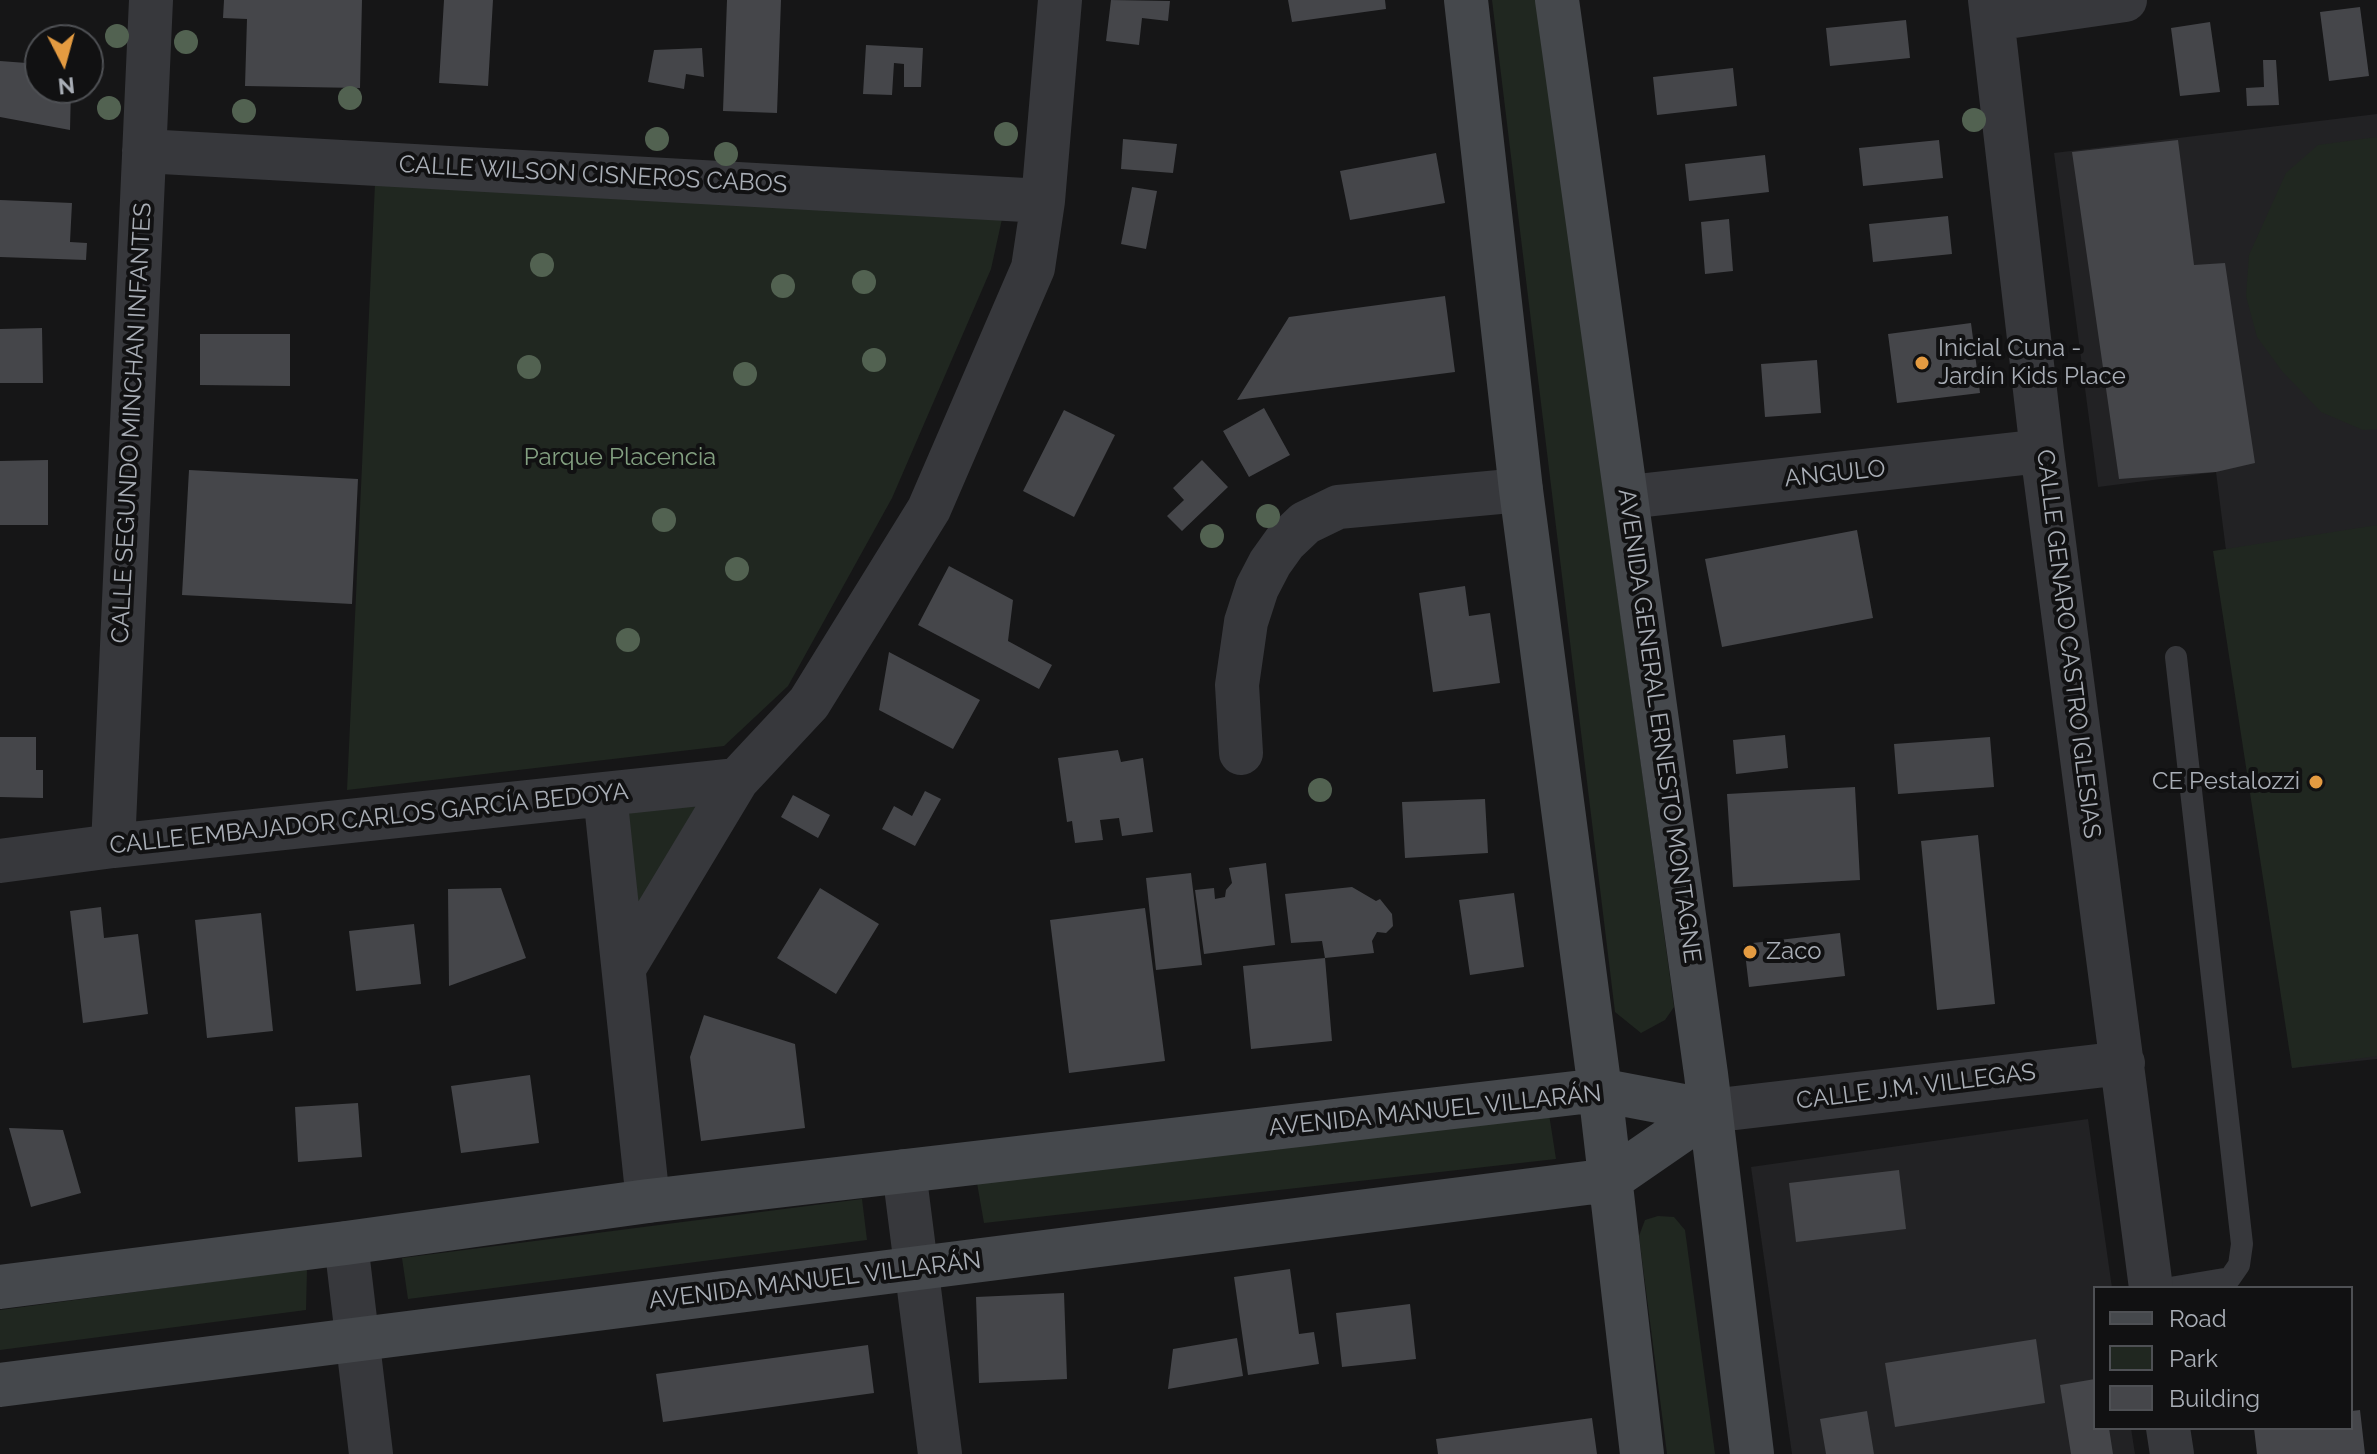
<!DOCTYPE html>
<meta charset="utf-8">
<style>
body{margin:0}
#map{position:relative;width:2377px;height:1454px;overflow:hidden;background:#161617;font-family:Raleway,sans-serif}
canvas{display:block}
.legend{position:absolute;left:2093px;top:1286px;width:260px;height:144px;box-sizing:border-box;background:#111112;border:2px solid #4e5054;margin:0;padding:10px 14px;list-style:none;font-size:24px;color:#a9aeb6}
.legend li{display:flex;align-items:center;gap:16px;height:40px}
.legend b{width:40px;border:2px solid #4e5054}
.north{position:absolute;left:24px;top:24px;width:80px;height:80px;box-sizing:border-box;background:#111112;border:2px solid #4e5054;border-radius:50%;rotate:174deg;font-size:22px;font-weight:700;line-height:32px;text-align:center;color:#a9aeb6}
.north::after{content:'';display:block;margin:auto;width:28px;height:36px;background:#e49b41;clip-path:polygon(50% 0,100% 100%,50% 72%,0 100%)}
</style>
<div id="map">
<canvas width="2377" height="1454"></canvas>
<ul class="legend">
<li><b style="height:10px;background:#45484c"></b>Road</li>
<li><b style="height:22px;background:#202720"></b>Park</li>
<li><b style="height:22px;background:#45464a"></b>Building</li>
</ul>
<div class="north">N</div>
</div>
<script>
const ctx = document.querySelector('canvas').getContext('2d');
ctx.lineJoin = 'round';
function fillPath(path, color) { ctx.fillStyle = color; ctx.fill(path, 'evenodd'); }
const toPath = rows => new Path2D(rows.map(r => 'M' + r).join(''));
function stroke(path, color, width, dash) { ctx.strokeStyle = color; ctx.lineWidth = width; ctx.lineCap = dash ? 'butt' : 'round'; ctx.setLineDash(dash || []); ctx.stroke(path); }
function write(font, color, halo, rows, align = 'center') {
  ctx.font = font + ' Raleway,sans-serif'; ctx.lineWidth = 8; ctx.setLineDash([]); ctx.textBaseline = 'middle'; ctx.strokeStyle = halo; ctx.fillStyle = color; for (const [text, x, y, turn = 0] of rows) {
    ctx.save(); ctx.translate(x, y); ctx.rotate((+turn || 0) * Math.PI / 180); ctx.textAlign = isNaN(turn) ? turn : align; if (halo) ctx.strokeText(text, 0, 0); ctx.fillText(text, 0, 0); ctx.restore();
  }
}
fillPath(toPath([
 [2377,114,2377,1059,2292,1068,2216,472,2098,487,2054,153],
 [2088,1119,2112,1288,2095,1288,2095,1428,2131,1428,2135,1454,1792,1454,1751,1167]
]), '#222224');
fillPath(toPath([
 [1492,0,1537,0,1674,1007,1665,1020,1641,1033,1615,1012],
 [2377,137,2377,429,2363,430,2321,412,2282,371,2257,337,2246,296,2249,255,2286,173,2318,145],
 [375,184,1002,219,991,269,892,498,788,686,724,746,347,790],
 [2377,525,2377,1056,2292,1068,2213,551],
 [719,794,640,928,625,805],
 [1549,1114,1556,1159,984,1223,977,1183],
 [862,1199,867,1240,408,1299,402,1258],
 [1658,1216,1674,1217,1685,1230,1715,1454,1667,1454,1639,1236,1645,1220],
 [307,1269,306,1310,0,1350,0,1310]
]), '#202720');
fillPath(toPath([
 [224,0,362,0,360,88,245,86,247,19,223,18],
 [444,0,493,0,488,86,439,83],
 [727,0,781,0,777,113,723,111],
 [1111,0,1170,1,1168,21,1142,18,1139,45,1106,41],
 [1288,0,1385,0,1386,9,1292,22],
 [2360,7,2369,76,2329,81,2320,12],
 [1906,20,1910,58,1830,66,1826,28],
 [2210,22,2220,92,2180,96,2171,28],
 [866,45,923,48,921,87,904,87,904,64,894,63,892,95,863,94],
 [702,48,704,77,686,74,684,89,648,82,654,50],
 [2263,60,2276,60,2279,105,2247,106,2246,88,2264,87],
 [0,61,40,64,40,88,71,88,70,130,0,117],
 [1733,68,1737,106,1657,115,1653,77],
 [1123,139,1177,144,1173,173,1121,169],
 [1939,140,1943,178,1863,186,1859,148],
 [2178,140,2194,265,2225,263,2255,463,2216,472,2119,479,2072,152],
 [1436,153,1445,203,1350,220,1340,171],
 [1765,155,1769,192,1689,201,1685,164],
 [1132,187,1157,191,1146,249,1121,244],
 [0,200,72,203,70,242,87,243,86,260,0,257],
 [1948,216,1952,254,1873,262,1869,224],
 [1729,219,1733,271,1705,274,1701,222],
 [1445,296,1455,372,1237,400,1289,317],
 [1971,323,1980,393,1897,403,1888,334],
 [42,328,43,383,0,383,0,329],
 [200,334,290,334,290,386,200,385],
 [1817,360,1821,413,1765,417,1761,364],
 [1264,408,1290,455,1249,477,1223,431],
 [1064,410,1115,435,1074,517,1023,491],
 [48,460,48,525,0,525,0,461],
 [1202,460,1228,487,1182,531,1167,516,1184,500,1173,488],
 [189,470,358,479,352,604,182,595],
 [1857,530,1873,618,1722,647,1705,559],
 [949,566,1013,600,1008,641,1052,665,1039,689,918,625],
 [1465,586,1469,616,1490,613,1500,683,1433,692,1419,593],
 [889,652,980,700,953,749,879,710],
 [1785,735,1788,768,1736,774,1733,740],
 [0,737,36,737,36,770,43,770,43,798,0,797],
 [1990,737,1994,787,1898,794,1894,744],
 [1118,750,1121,762,1143,758,1153,832,1122,836,1119,818,1100,820,1103,840,1075,843,1072,821,1067,822,1058,758],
 [1855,787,1860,880,1733,887,1727,794],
 [925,791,941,799,915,846,882,829,894,806,912,816],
 [793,795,830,815,818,838,781,817],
 [1485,799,1488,853,1405,858,1402,802],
 [1978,835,1995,1004,1937,1010,1921,841],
 [1266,863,1275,945,1204,954,1195,890,1214,888,1215,899,1225,897,1226,890,1232,883,1229,868],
 [1191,873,1202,965,1156,970,1146,878],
 [1352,887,1376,901,1380,899,1392,914,1393,926,1386,933,1377,932,1372,941,1374,953,1325,958,1332,1041,1251,1049,1243,966,1325,958,1322,941,1291,943,1285,894],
 [501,888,526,958,449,986,448,889],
 [820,888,879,924,836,994,777,958],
 [1514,893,1524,967,1470,975,1459,900],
 [101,907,104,938,138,934,148,1014,83,1023,70,911],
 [1145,908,1165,1061,1069,1073,1050,920],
 [261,913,273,1031,207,1038,195,920],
 [414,924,421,984,356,991,349,931],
 [1840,933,1845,976,1749,987,1744,944],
 [704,1015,795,1044,805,1128,701,1141,690,1057],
 [530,1075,539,1143,461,1153,451,1086],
 [358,1103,362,1157,298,1162,295,1107],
 [9,1128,63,1130,81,1193,31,1207],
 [1899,1170,1906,1229,1796,1242,1789,1183],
 [1290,1269,1299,1334,1314,1332,1319,1364,1248,1375,1234,1277],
 [1064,1293,1067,1379,979,1383,976,1297],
 [1410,1304,1416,1359,1342,1367,1336,1313],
 [1237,1338,1243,1376,1168,1389,1173,1349],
 [2036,1339,2045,1403,1895,1427,1885,1363],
 [868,1345,874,1393,663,1422,656,1374],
 [2095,1379,2095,1428,2109,1428,2113,1454,2071,1454,2060,1385],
 [2360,1410,2365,1454,2257,1454,2254,1428,2351,1428,2351,1411],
 [1867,1411,1874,1454,1826,1454,1820,1419],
 [1592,1418,1597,1454,1438,1454,1436,1439]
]), '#45464a');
stroke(toPath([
 [2170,1288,2230,1278,2239,1265,2242,1244,2176,657]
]), '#37383c', 22);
stroke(toPath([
 [1990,0,2042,451,2151,1288],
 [1993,19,2125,0],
 [144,151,1043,201],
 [1628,497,2042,451],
 [1241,753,1237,685,1246,622,1257,588,1270,563,1285,542,1305,523,1338,507,1521,490],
 [605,794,648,1201],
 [113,846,151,0],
 [0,861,113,846,737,780],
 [624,968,737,780,809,703,929,509,1033,268,1043,201,1060,0],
 [1710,1111,2123,1063],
 [904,1171,940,1454],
 [346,1243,371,1454],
 [2168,1428,2172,1454]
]), '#37383c', 44);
stroke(toPath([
 [1466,0,1521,490,1600,1090,1642,1454],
 [1557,0,1706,1074,1752,1454],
 [0,1287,346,1243,648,1201,1600,1090,1710,1111],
 [0,1385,1610,1180,1710,1111]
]), '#45484c', 44);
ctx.fillStyle = '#526251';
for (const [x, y] of [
 [117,36],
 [186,42],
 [350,98],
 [109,108],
 [244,111],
 [1974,120],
 [1006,134],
 [657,139],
 [726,154],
 [542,265],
 [864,282],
 [783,286],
 [874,360],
 [529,367],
 [745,374],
 [1268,516],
 [664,520],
 [1212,536],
 [737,569],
 [628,640],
 [1320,790]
]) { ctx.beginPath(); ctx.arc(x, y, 12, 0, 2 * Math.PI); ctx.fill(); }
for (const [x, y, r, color] of [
 [1922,363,8,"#e49b41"],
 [2316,782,8,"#e49b41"],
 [1750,952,8,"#e49b41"]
]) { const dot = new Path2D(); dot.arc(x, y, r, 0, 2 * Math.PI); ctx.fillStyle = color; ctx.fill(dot); stroke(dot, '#111112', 3); }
write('24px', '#a9aeb6', '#111112', [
 ["CALLE WILSON CISNEROS CABOS",593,175,3],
 ["CALLE SEGUNDO MINCHAN INFANTES",132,423,-87],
 ["ANGULO",1835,474,-6],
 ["CALLE GENARO CASTRO IGLESIAS",2068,644,83],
 ["AVENIDA GENERAL ERNESTO MONTAGNE",1659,726,82],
 ["CALLE EMBAJADOR CARLOS GARCÍA BEDOYA",369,819,-6],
 ["CALLE J.M. VILLEGAS",1916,1087,-7],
 ["AVENIDA MANUEL VILLARÁN",1435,1111,-6],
 ["AVENIDA MANUEL VILLARÁN",815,1281,-7]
]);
write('24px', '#a9aeb6', '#111112', [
 ["Inicial Cuna -",1938,349],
 ["Jardín Kids Place",1938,377],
 ["CE Pestalozzi",2300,782,"right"],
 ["Zaco",1766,952]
], 'left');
write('24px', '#83a081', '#111112', [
 ["Parque Placencia",620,458]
]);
</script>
